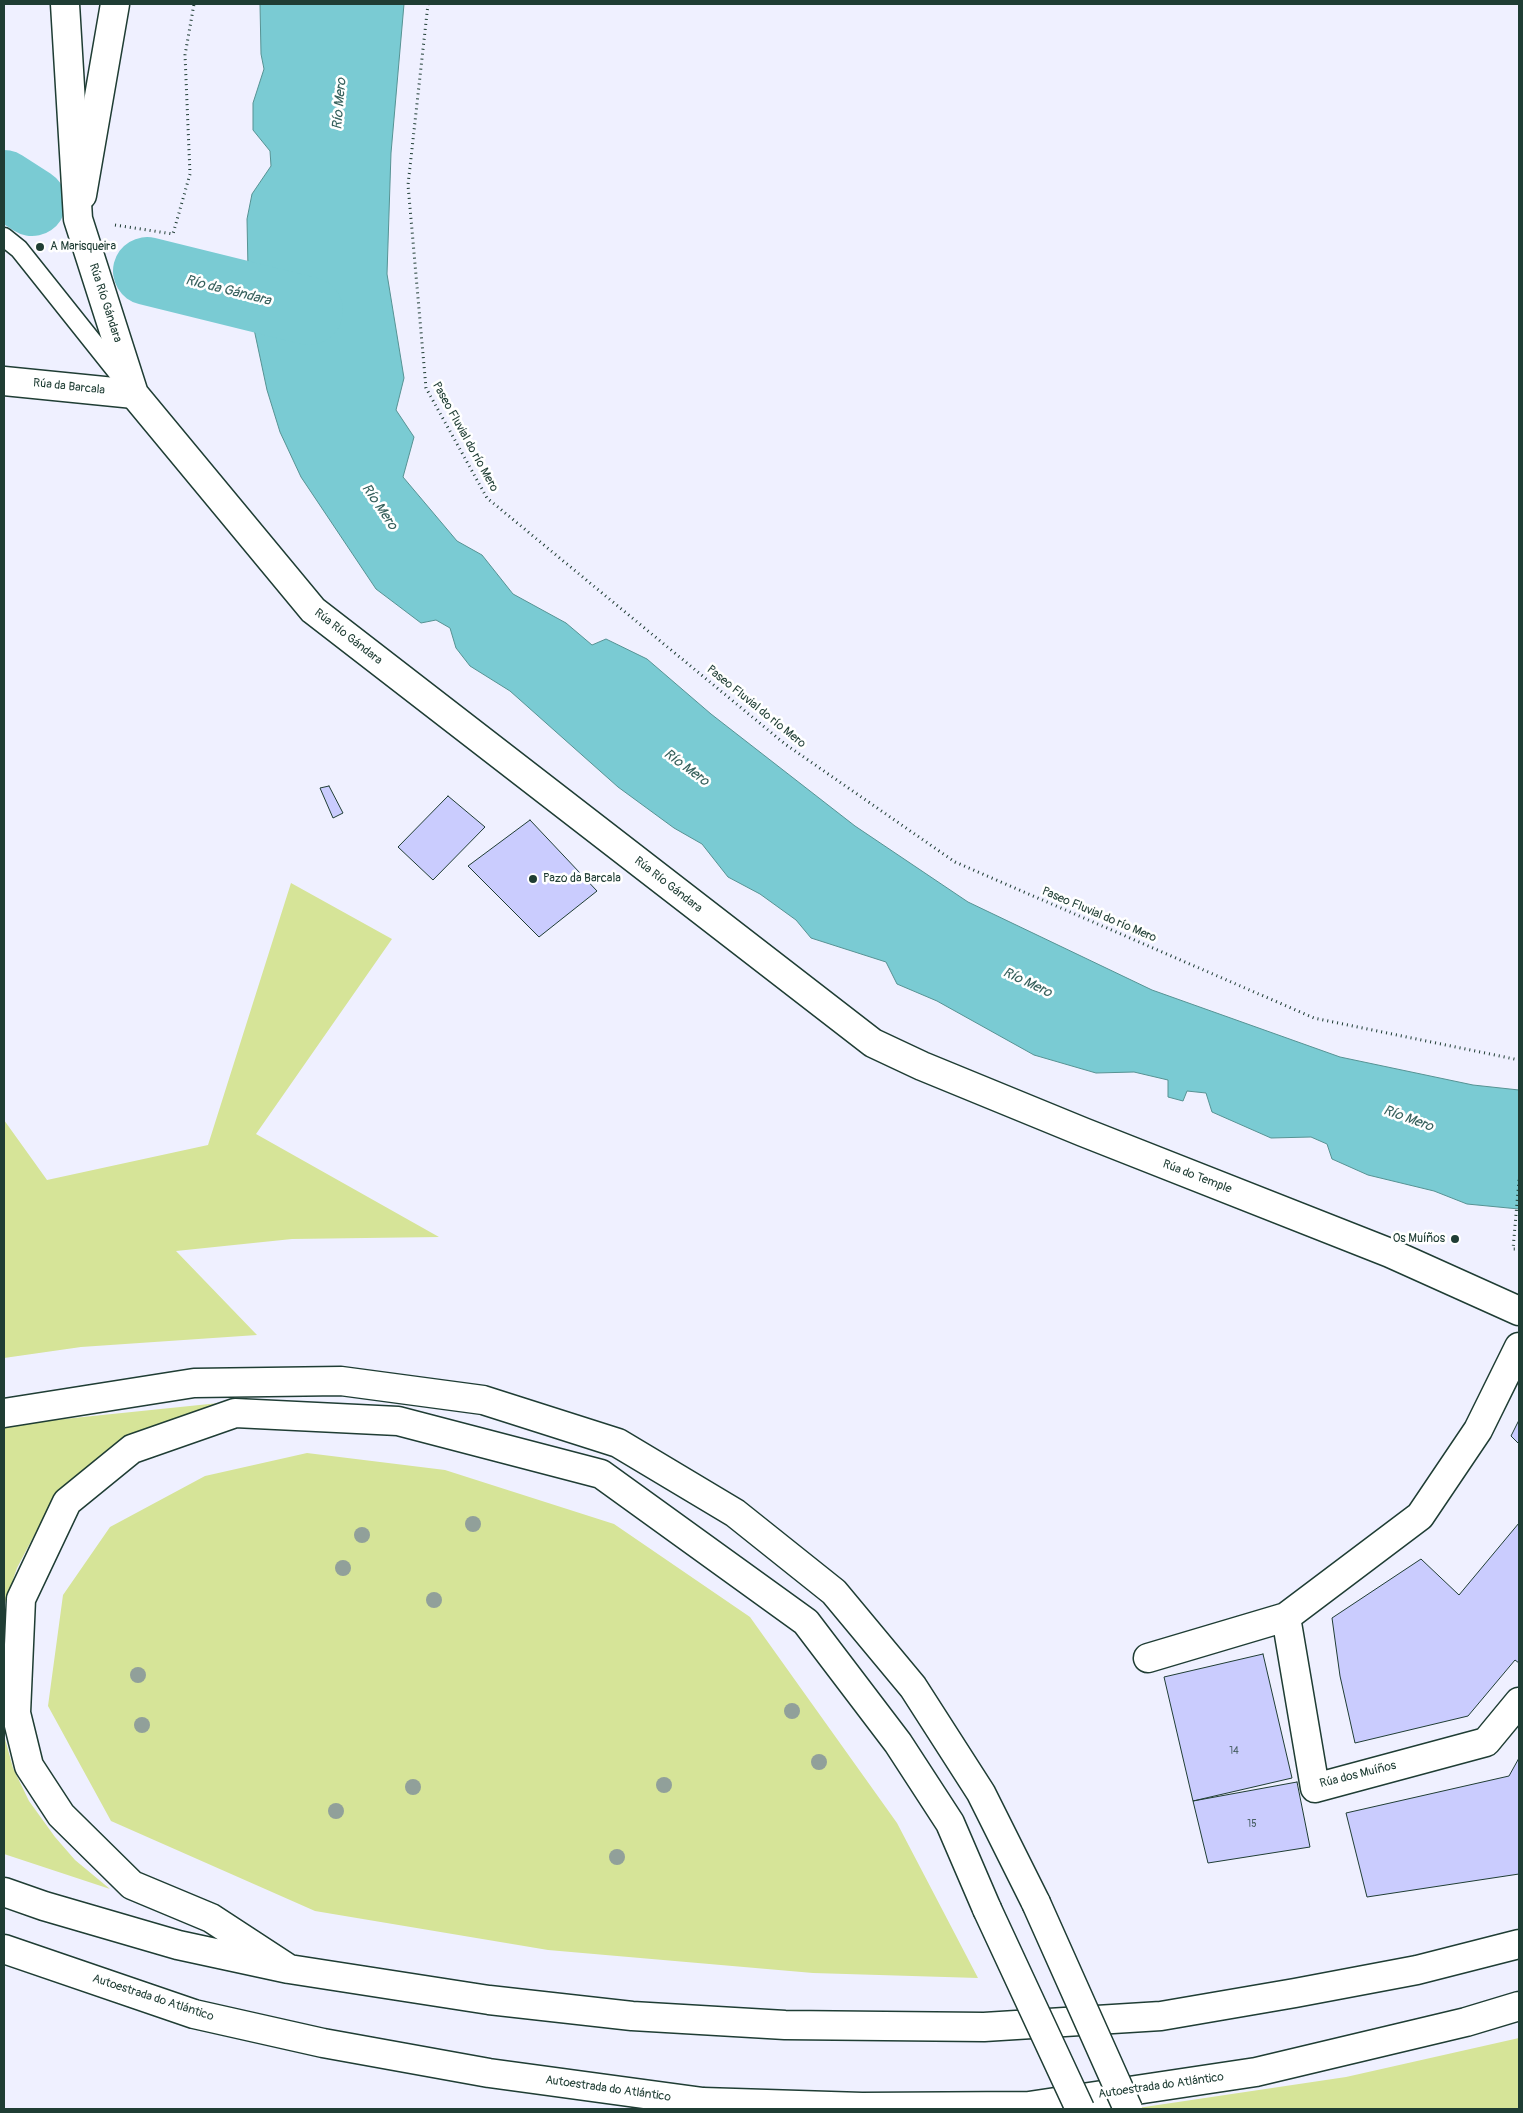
<!DOCTYPE html>
<meta charset="utf-8">
<style>
body{margin:0}
#map{position:relative;width:1523px;height:2113px;overflow:hidden;background:#eff0ff;font-family:Pangolin,sans-serif}
canvas{display:block}
.frame{position:absolute;inset:0;border:5px solid #1f3d34;pointer-events:none}
</style>
<div id="map">
<canvas width="1523" height="2113"></canvas>
<div class="frame"></div>
</div>
<script>
const ctx = document.querySelector('canvas').getContext('2d');
ctx.lineJoin = 'round';
function fillPath(path, color) { ctx.fillStyle = color; ctx.fill(path, 'evenodd'); }
const toPath = rows => new Path2D(rows.map(r => 'M' + r).join(''));
function stroke(path, color, width, dash) { ctx.strokeStyle = color; ctx.lineWidth = width; ctx.lineCap = dash ? 'butt' : 'round'; ctx.setLineDash(dash || []); ctx.stroke(path); }
function write(font, color, halo, rows, align = 'center') {
  ctx.font = font + ' Pangolin,sans-serif'; ctx.lineWidth = 5; ctx.setLineDash([]); ctx.textBaseline = 'middle'; ctx.strokeStyle = halo; ctx.fillStyle = color; for (const [text, x, y, turn = 0] of rows) {
    ctx.save(); ctx.translate(x, y); ctx.rotate((+turn || 0) * Math.PI / 180); ctx.textAlign = isNaN(turn) ? turn : align; if (halo) ctx.strokeText(text, 0, 0); ctx.fillText(text, 0, 0); ctx.restore();
  }
}
fillPath(toPath([
 [291,883,392,939,256,1134,439,1237,292,1239,176,1251,257,1335,81,1347,4,1358,4,1120,47,1180,208,1145],
 [248,1400,64,1494,39,1526,17,1568,4,1606,4,1427,25,1423],
 [307,1453,445,1470,614,1524,750,1617,897,1823,978,1978,813,1973,548,1950,315,1911,111,1821,48,1706,63,1595,110,1527,205,1476],
 [4,1735,13,1768,29,1801,55,1837,75,1860,110,1889,4,1854],
 [1519,2038,1519,2109,1131,2109,1346,2077]
]), '#d6e498');
const water = toPath([
 [260,4,404,4,391,153,387,274,404,378,396,410,414,437,403,477,457,541,482,555,513,594,566,623,592,645,606,639,647,659,711,714,855,826,968,902,1152,990,1340,1057,1473,1085,1519,1090,1519,1209,1467,1204,1434,1191,1368,1175,1332,1159,1327,1144,1311,1137,1271,1138,1212,1112,1206,1093,1187,1091,1183,1101,1168,1097,1168,1080,1134,1072,1096,1073,1034,1055,937,1001,897,984,886,962,811,938,796,920,760,894,728,877,702,844,674,828,618,787,510,691,470,666,456,648,450,628,436,620,421,623,376,589,301,477,280,432,267,390,254,329,248,269,247,219,252,194,271,166,270,151,253,130,253,103,264,69,261,54,260,4]
]);
fillPath(water, '#7acbd3');
stroke(water, '#569293', 1);
stroke(toPath([
 [4,184,32,202],
 [147,271,309,311]
]), '#7acbd3', 68);
const building = toPath([
 [329,786,343,813,333,818,320,788,329,786],
 [448,796,485,827,433,880,398,847,448,796],
 [530,820,597,891,539,937,468,866,530,820],
 [1519,1420,1519,1444,1511,1436,1519,1420],
 [1519,1523,1519,1663,1515,1660,1468,1716,1355,1743,1340,1676,1332,1618,1421,1559,1459,1595,1519,1523],
 [1263,1654,1292,1778,1193,1801,1164,1677,1263,1654],
 [1519,1758,1519,1874,1367,1897,1346,1813,1509,1776,1519,1758],
 [1297,1782,1310,1847,1208,1863,1193,1801,1297,1782]
]);
fillPath(building, '#caccfe');
stroke(building, '#1f3d34', 1);
const lane = toPath([
 [4,237,19,249,125,382]
]);
const street = toPath([
 [82,195,115,4],
 [4,381,134,394],
 [1519,1347,1478,1430,1420,1516,1286,1617,1315,1788,1486,1742,1519,1702],
 [1148,1658,1286,1617]
]);
const secondary = toPath([
 [65,4,78,219,134,394,313,610,873,1043,922,1066,1083,1132,1390,1253,1519,1311]
]);
const highway = toPath([
 [4,1413,194,1383,341,1381,483,1400,618,1443,735,1513,834,1592,913,1687,981,1793,1036,1903],
 [4,1892,44,1906,178,1945,289,1969,489,2000,632,2016,785,2025,984,2027,1161,2016,1295,1993,1417,1970,1519,1944],
 [4,1949,194,2014,323,2043,489,2073,703,2102,862,2107,1029,2106,1256,2072,1466,2022,1519,2006],
 [289,1969,211,1918,132,1885,61,1815,29,1766,16,1713,21,1599,67,1502,132,1449,235,1413,398,1421,601,1474,806,1622,898,1743,950,1823,987,1909]
]);
stroke(lane, '#1f3d34', 21);
stroke(street, '#1f3d34', 31);
stroke(secondary, '#1f3d34', 31);
stroke(highway, '#1f3d34', 31);
stroke(toPath([
 [428,4,408,185,426,388,487,498,785,744,955,862,1314,1018,1519,1060],
 [115,225,173,234,190,174,185,55,194,4],
 [1519,1180,1513,1249,1519,1249]
]), '#1f3d34', 3, [1, 4]);
stroke(lane, '#fff', 18);
stroke(street, '#fff', 28);
stroke(secondary, '#fff', 28);
stroke(highway, '#fff', 28);
const highwayBridge = toPath([
 [1036,1903,1128,2109],
 [987,1909,1080,2109]
]);
stroke(highwayBridge, '#1f3d34', 31, []);
stroke(highwayBridge, '#fff', 28);
ctx.fillStyle = '#91a09a';
for (const [x, y] of [
 [473,1524],
 [362,1535],
 [343,1568],
 [434,1600],
 [138,1675],
 [792,1711],
 [142,1725],
 [819,1762],
 [664,1785],
 [413,1787],
 [336,1811],
 [617,1857]
]) { ctx.beginPath(); ctx.arc(x, y, 8, 0, 2 * Math.PI); ctx.fill(); }
for (const [x, y, r, color] of [
 [40,247,5,"#1f3d34"],
 [533,879,5,"#1f3d34"],
 [1455,1239,5,"#1f3d34"]
]) { const dot = new Path2D(); dot.arc(x, y, r, 0, 2 * Math.PI); ctx.fillStyle = color; ctx.fill(dot); stroke(dot, '#fff', 2); }
write('10px', '#4a6166', null, [
 ["14",1234,1751],
 ["15",1252,1824]
]);
write('12px', '#1f3d34', '#fff', [
 ["A Marisqueira",50,247],
 ["Pazo da Barcala",543,879],
 ["Os Muíños",1445,1239,"right"]
], 'left');
write('12px', '#1f3d34', '#fff', [
 ["Rúa Río Gándara",105,303,72],
 ["Rúa da Barcala",69,387,6],
 ["Paseo Fluvial do río Mero",465,437,61],
 ["Rúa Río Gándara",348,637,38],
 ["Paseo Fluvial do río Mero",756,707,39],
 ["Rúa Río Gándara",668,885,38],
 ["Paseo Fluvial do río Mero",1099,915,23],
 ["Rúa do Temple",1197,1177,21],
 ["Rúa dos Muíños",1358,1775,-14],
 ["Autoestrada do Atlántico",153,1998,18],
 ["Autoestrada do Atlántico",1161,2086,-8],
 ["Autoestrada do Atlántico",608,2089,8]
]);
write('italic 14px', '#36605c', '#fff', [
 ["Río Mero",340,104,-85],
 ["Río da Gándara",228,291,14],
 ["Río Mero",379,507,56],
 ["Río Mero",686,768,36],
 ["Río Mero",1027,983,25],
 ["Río Mero",1408,1119,20]
]);
</script>
